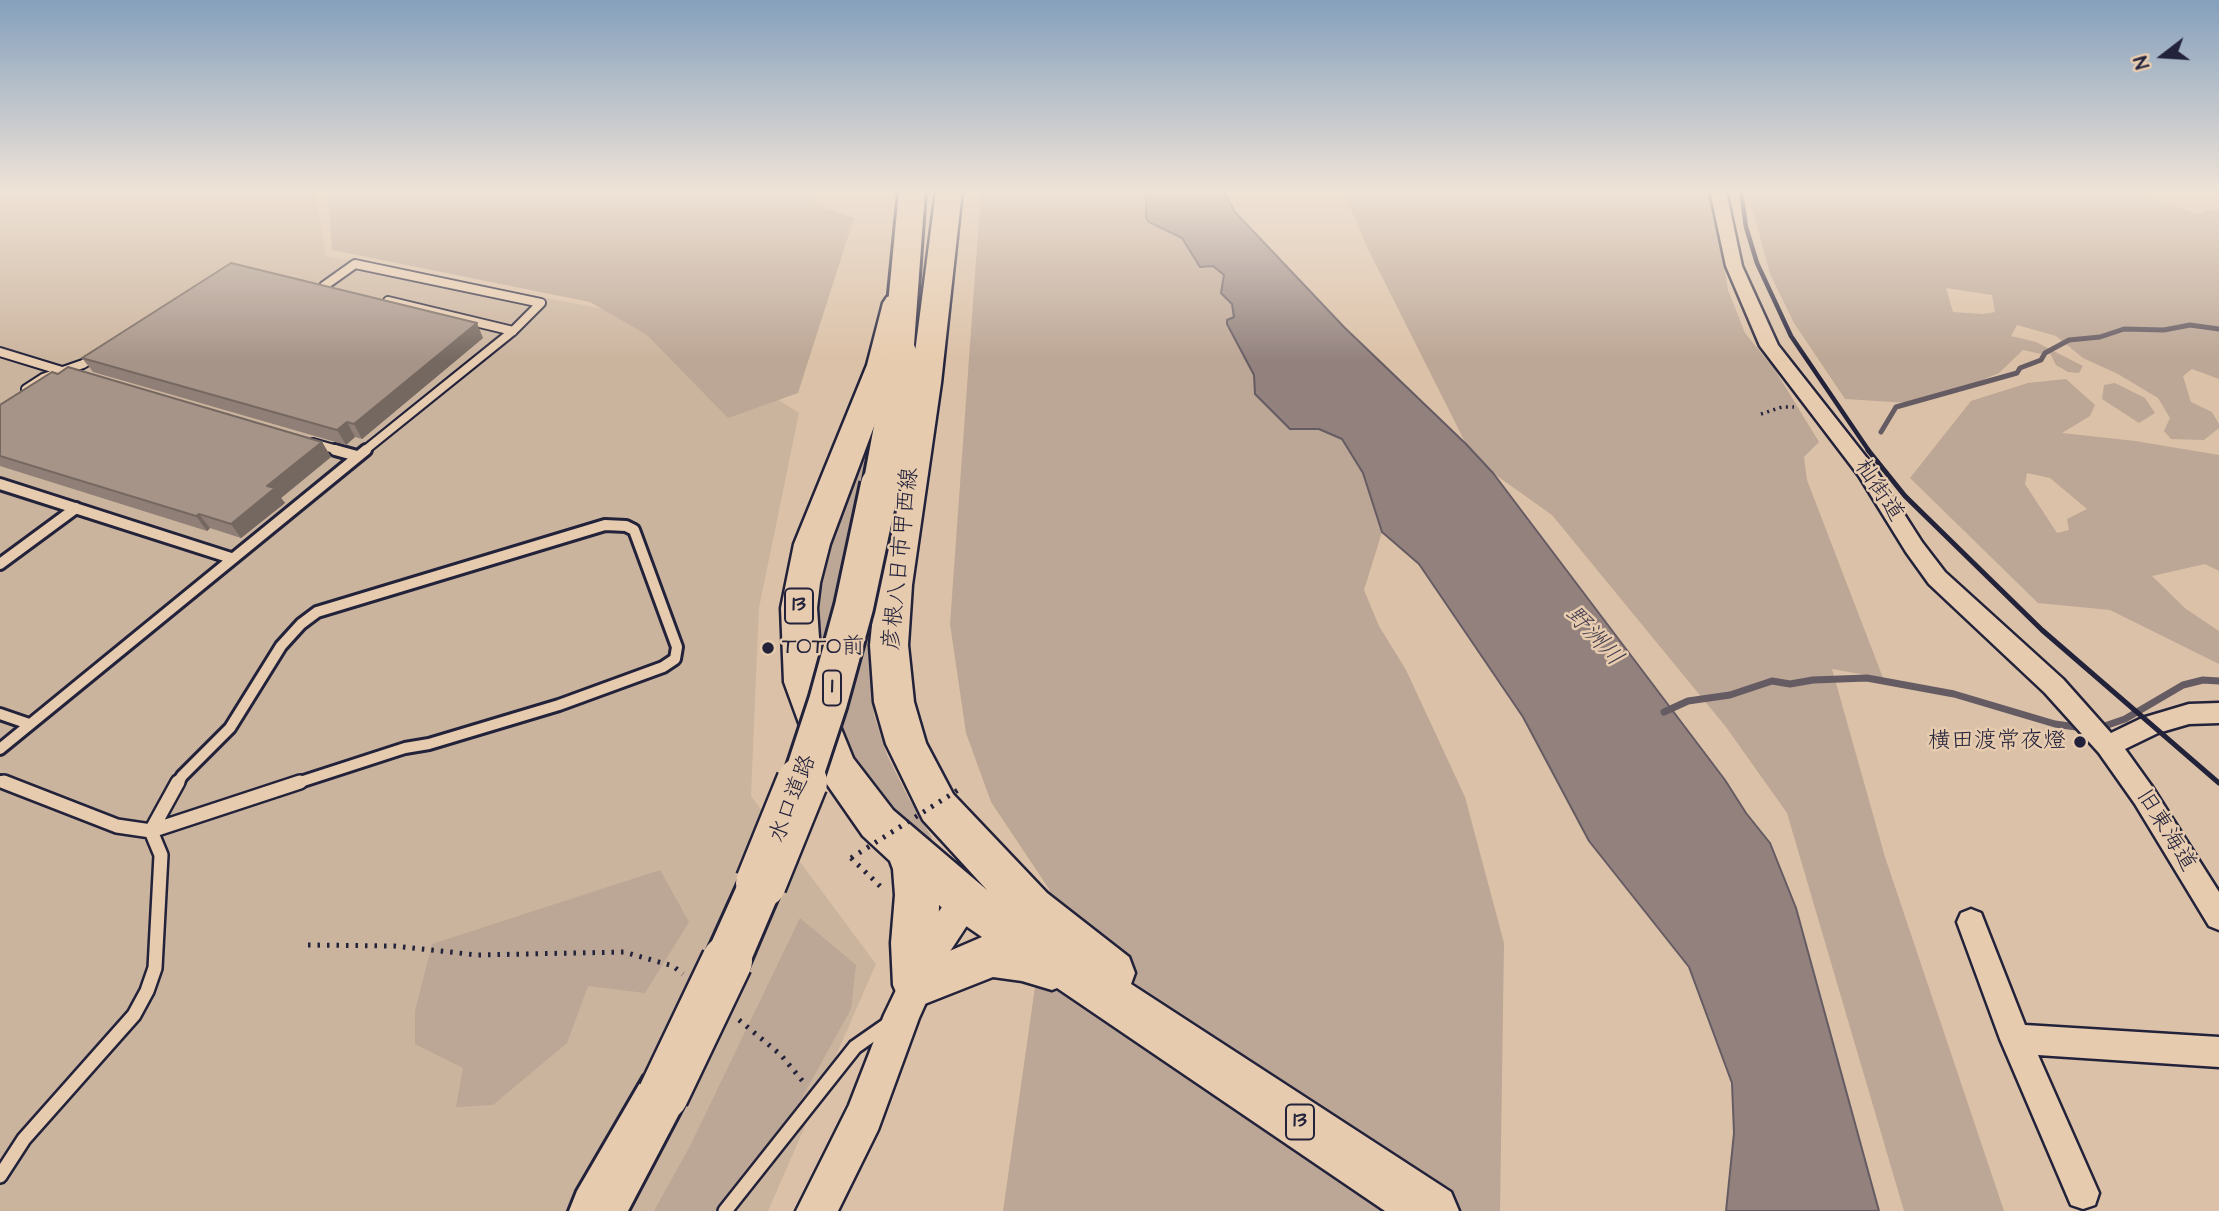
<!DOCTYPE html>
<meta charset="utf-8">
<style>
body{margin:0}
#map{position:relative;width:2219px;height:1211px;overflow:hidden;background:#dbc1a7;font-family:"Architects Daughter",sans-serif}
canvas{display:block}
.north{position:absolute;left:2128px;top:21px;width:70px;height:70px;-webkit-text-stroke:5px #e7cbae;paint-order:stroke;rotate:253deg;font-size:19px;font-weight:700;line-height:28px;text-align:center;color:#22223b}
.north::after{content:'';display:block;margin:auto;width:24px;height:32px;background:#22223b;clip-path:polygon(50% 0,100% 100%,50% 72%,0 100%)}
</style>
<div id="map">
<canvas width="2219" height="1211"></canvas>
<div class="north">N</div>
</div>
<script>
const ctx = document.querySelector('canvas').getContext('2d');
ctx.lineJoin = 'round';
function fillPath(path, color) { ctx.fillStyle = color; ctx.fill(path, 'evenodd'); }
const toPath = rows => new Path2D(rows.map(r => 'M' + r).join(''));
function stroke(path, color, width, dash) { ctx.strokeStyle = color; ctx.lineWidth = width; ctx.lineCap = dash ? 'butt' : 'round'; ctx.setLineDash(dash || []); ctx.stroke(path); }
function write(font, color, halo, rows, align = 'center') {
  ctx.font = font + ' "Architects Daughter","Klee One",sans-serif'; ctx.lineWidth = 5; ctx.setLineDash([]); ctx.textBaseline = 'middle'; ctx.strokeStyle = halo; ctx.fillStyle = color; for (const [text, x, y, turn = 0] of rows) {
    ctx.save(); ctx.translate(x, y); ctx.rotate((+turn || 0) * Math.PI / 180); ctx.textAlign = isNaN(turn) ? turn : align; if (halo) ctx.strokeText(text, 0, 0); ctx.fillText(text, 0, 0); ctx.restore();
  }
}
fillPath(toPath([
 [0,191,315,191,326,256,651,318,799,413,759,608,751,796,876,964,768,1211,0,1211]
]), '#cbb49e');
fillPath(toPath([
 [328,191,817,191,813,203,854,218,798,393,728,418,647,335,590,302,332,250],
 [981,191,1143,191,1146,194,1146,218,1149,222,1182,238,1200,267,1213,265,1224,275,1221,293,1233,304,1234,318,1227,320,1227,324,1254,375,1255,394,1290,429,1320,429,1342,439,1363,473,1382,532,1364,590,1379,626,1406,670,1465,797,1504,943,1500,1211,1003,1211,1049,889,991,802,966,733,950,624],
 [1343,191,1713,191,1728,290,1745,333,1775,370,1819,442,1804,457,1807,480,1883,678,1832,669,1885,857,2004,1211,1904,1211,1787,813,1726,727,1552,515,1493,473,1466,444,1368,249],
 [2127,191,2198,214,2209,209,2219,211,2219,379,2192,369,2183,376,2191,402,2212,412,2219,424,2219,428,2204,440,2171,439,2164,431,2170,418,2158,398,2118,374,2083,358,2056,336,2017,325,2011,336,2036,342,2083,366,2079,373,2068,372,2056,365,2050,353,2041,354,2023,350,1999,373,1958,390,1909,403,1845,399,1794,323,1770,274,1748,192],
 [1946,288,1992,295,1995,312,1983,314,1953,312],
 [890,368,861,491,898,490,874,614,870,656,874,715,887,755,909,799,932,838,917,850,839,757,805,607],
 [2066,379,2095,405,2090,416,2062,433,2135,441,2219,455,2219,571,2205,564,2152,576,2186,609,2219,631,2219,664,2110,610,2038,603,1910,478,1971,401,2028,383],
 [2027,473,2050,478,2087,509,2067,519,2069,530,2057,533,2025,484],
 [2115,383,2145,398,2155,413,2139,423,2102,399,2104,385],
 [660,870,689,922,645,993,588,986,567,1043,493,1105,456,1107,463,1068,415,1044,415,1011,432,944],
 [800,918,856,965,851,1009,778,1141,729,1211,654,1211,690,1146]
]), '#bca695');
const water = toPath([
 [1143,191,1224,191,1235,212,1344,327,1466,444,1493,473,1725,780,1746,813,1770,843,1796,908,1879,1211,1726,1211,1734,1133,1732,1083,1689,967,1589,841,1523,717,1419,564,1382,532,1363,473,1342,439,1319,429,1290,429,1255,394,1254,375,1227,324,1227,320,1234,317,1232,304,1221,293,1224,275,1213,266,1200,267,1182,238,1149,222,1146,218,1146,194,1143,191]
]);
fillPath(water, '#92817d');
stroke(water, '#655b63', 2);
stroke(toPath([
 [1881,432,1896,407,2017,373,2020,368,2041,360,2045,353,2069,340,2100,337,2124,329,2164,330,2190,325,2219,329]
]), '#655b63', 5);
stroke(toPath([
 [1664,712,1688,701,1730,695,1772,681,1790,684,1813,680,1867,678,1954,694,2055,724,2083,728],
 [2099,728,2125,719,2183,685,2203,680,2219,681]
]), '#655b63', 7);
const serviceFar2 = toPath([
 [324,286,355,264,541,303,513,331,364,451],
 [388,301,513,331],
 [0,352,62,371],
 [26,389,43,378,83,364,96,356],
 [313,443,341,451]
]);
const serviceFar1 = toPath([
 [335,450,357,456],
 [0,484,231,558],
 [0,564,76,508],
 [0,714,29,724],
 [0,749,366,450],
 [0,781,8,784],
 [177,784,182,776,230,728,281,646,301,624,317,612,605,525,626,526,634,530,677,647,675,659,663,667,559,705,429,744,405,748,294,784]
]);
const service = toPath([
 [4,782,117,826,151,831],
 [151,831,178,782],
 [151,831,300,782],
 [0,1176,24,1139,134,1015,147,991,155,968,161,855,151,831],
 [725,1211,855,1047,888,1024]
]);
const minor = toPath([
 [1710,191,1726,191,1742,266,1778,345,1874,467,1922,542,1945,572,2063,679,2111,733,2142,718,2189,704,2219,703,2219,723,2189,724,2158,733,2125,749,2153,788,2219,892,2219,930,2209,926,2135,804,2099,753,2045,693,1929,584,1906,552,1859,476,1760,346,1726,266,1710,191],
 [1971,909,1981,913,2025,1025,2219,1037,2219,1067,2038,1055,2099,1193,2095,1205,2083,1209,2071,1205,2000,1039,1957,922,1961,913,1971,909]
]);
const tertiary = toPath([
 [966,886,978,890,983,901,947,956,919,1018,878,1130,838,1211,796,1211,849,1105,884,1015,923,934,954,890,966,886]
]);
const primary = toPath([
 [936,191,962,191,941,383,912,585,908,645,914,702,926,743,953,794,1047,893,1129,957,1135,973,1131,984,1451,1192,1459,1211,1385,1211,1057,988,1052,990,1022,981,993,977,917,1007,900,1001,893,985,891,943,895,895,893,869,890,861,863,836,815,767,784,682,781,608,794,544,867,365,883,303,887,297,897,294,907,297,911,303,897,365,830,544,820,583,817,608,822,682,853,758,893,810,987,890,923,820,886,744,874,702,870,645,876,585,911,383,936,191],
 [939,905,950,915,982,937,938,956,939,905]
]);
const trunk = toPath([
 [899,191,925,191,914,345,919,356,897,485,892,493,880,497,868,493,863,485,887,356,884,345,899,191],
 [761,862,777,868,784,883,744,977,727,984,710,977,703,961,745,868,761,862],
 [663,1069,682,1076,689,1095,628,1211,569,1211,577,1191,644,1076,663,1069]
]);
stroke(serviceFar2, '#22223b', 12);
stroke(serviceFar1, '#22223b', 16);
stroke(service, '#22223b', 18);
stroke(minor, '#22223b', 5);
stroke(tertiary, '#22223b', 5);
stroke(primary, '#22223b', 5);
stroke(trunk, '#22223b', 6);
stroke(toPath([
 [1761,414,1782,407,1794,407]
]), '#22223b', 3.5, [2, 4.5]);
stroke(toPath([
 [851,858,882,888],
 [308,945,394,946,477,955,624,952,673,966,683,974],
 [739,1020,781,1055,805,1084]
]), '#22223b', 5, [2.5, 7]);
stroke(serviceFar2, '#e7cbae', 8);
stroke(serviceFar1, '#e7cbae', 10);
stroke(service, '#e7cbae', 13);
fillPath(minor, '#e7cbae');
fillPath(tertiary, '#e7cbae');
fillPath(primary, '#e7cbae');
fillPath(trunk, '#e7cbae');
stroke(toPath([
 [1741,191,1746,227,1757,263,1791,336,1869,451]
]), '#22223b', 4.5);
stroke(toPath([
 [1868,450,1905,496,2042,630,2219,783]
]), '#22223b', 5);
const trunkBridgeFar1 = toPath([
 [801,784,828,702,854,607,880,485]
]);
const trunkBridge = toPath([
 [761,883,802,782],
 [663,1095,727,961]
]);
stroke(trunkBridgeFar1, '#22223b', 44, []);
stroke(trunkBridge, '#22223b', 55, []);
stroke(toPath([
 [851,858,958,790]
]), '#22223b', 5, [2.5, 7]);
stroke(trunkBridgeFar1, '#e7cbae', 38);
stroke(trunkBridge, '#e7cbae', 50);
fillPath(toPath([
 [483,338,362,439,355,437,346,445,93,372,82,358],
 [0,405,322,442,331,457,281,498,285,503,241,538,210,528,207,531,0,466]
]), '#907f76');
fillPath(toPath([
 [477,323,483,338,362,439,354,424],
 [347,422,355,437,346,445,337,430],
 [322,442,331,457,281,498,285,503,241,538,231,524,267,486],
 [199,514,210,528,207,531,196,516]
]), '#756860');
const building = toPath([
 [231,263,477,323,354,424,347,422,337,430,82,358,231,263],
 [68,367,322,442,267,486,275,488,231,524,199,514,196,516,0,456,0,405,52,372,58,374,68,367]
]);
fillPath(building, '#a79489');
stroke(building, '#756860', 2);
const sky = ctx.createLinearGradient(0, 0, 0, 361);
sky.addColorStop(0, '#85a0bd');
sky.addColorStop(0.53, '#efe3d7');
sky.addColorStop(1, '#efe3d700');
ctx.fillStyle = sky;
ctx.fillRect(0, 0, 2219, 361);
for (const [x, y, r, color] of [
 [768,648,7,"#22223b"],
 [2080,742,7,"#22223b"]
]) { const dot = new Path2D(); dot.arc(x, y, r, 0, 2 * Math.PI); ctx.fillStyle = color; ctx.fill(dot); stroke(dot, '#e7cbae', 2.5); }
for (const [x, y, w] of [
 [799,606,28],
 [832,688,18],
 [1300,1122,28]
]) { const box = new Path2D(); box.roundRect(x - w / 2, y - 17.5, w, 35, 5); ctx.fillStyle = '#e7cbae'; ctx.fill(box); stroke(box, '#22223b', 2); }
write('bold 21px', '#22223b', null, [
 ["13",799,606],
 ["1",832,688],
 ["13",1300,1122]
]);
write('23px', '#22223b', '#e7cbae', [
 ["杣街道",1878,491,56],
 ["彦根八日市甲西線",902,559,-84],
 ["水口道路",794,799,-69],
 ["旧東海道",2165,831,58]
]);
write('23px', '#22223b', '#e7cbae', [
 ["TOTO前",782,648],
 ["横田渡常夜燈",2066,742,"right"]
], 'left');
write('italic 24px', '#443e4f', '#e7cbae', [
 ["野洲川",1593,637,47]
]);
</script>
